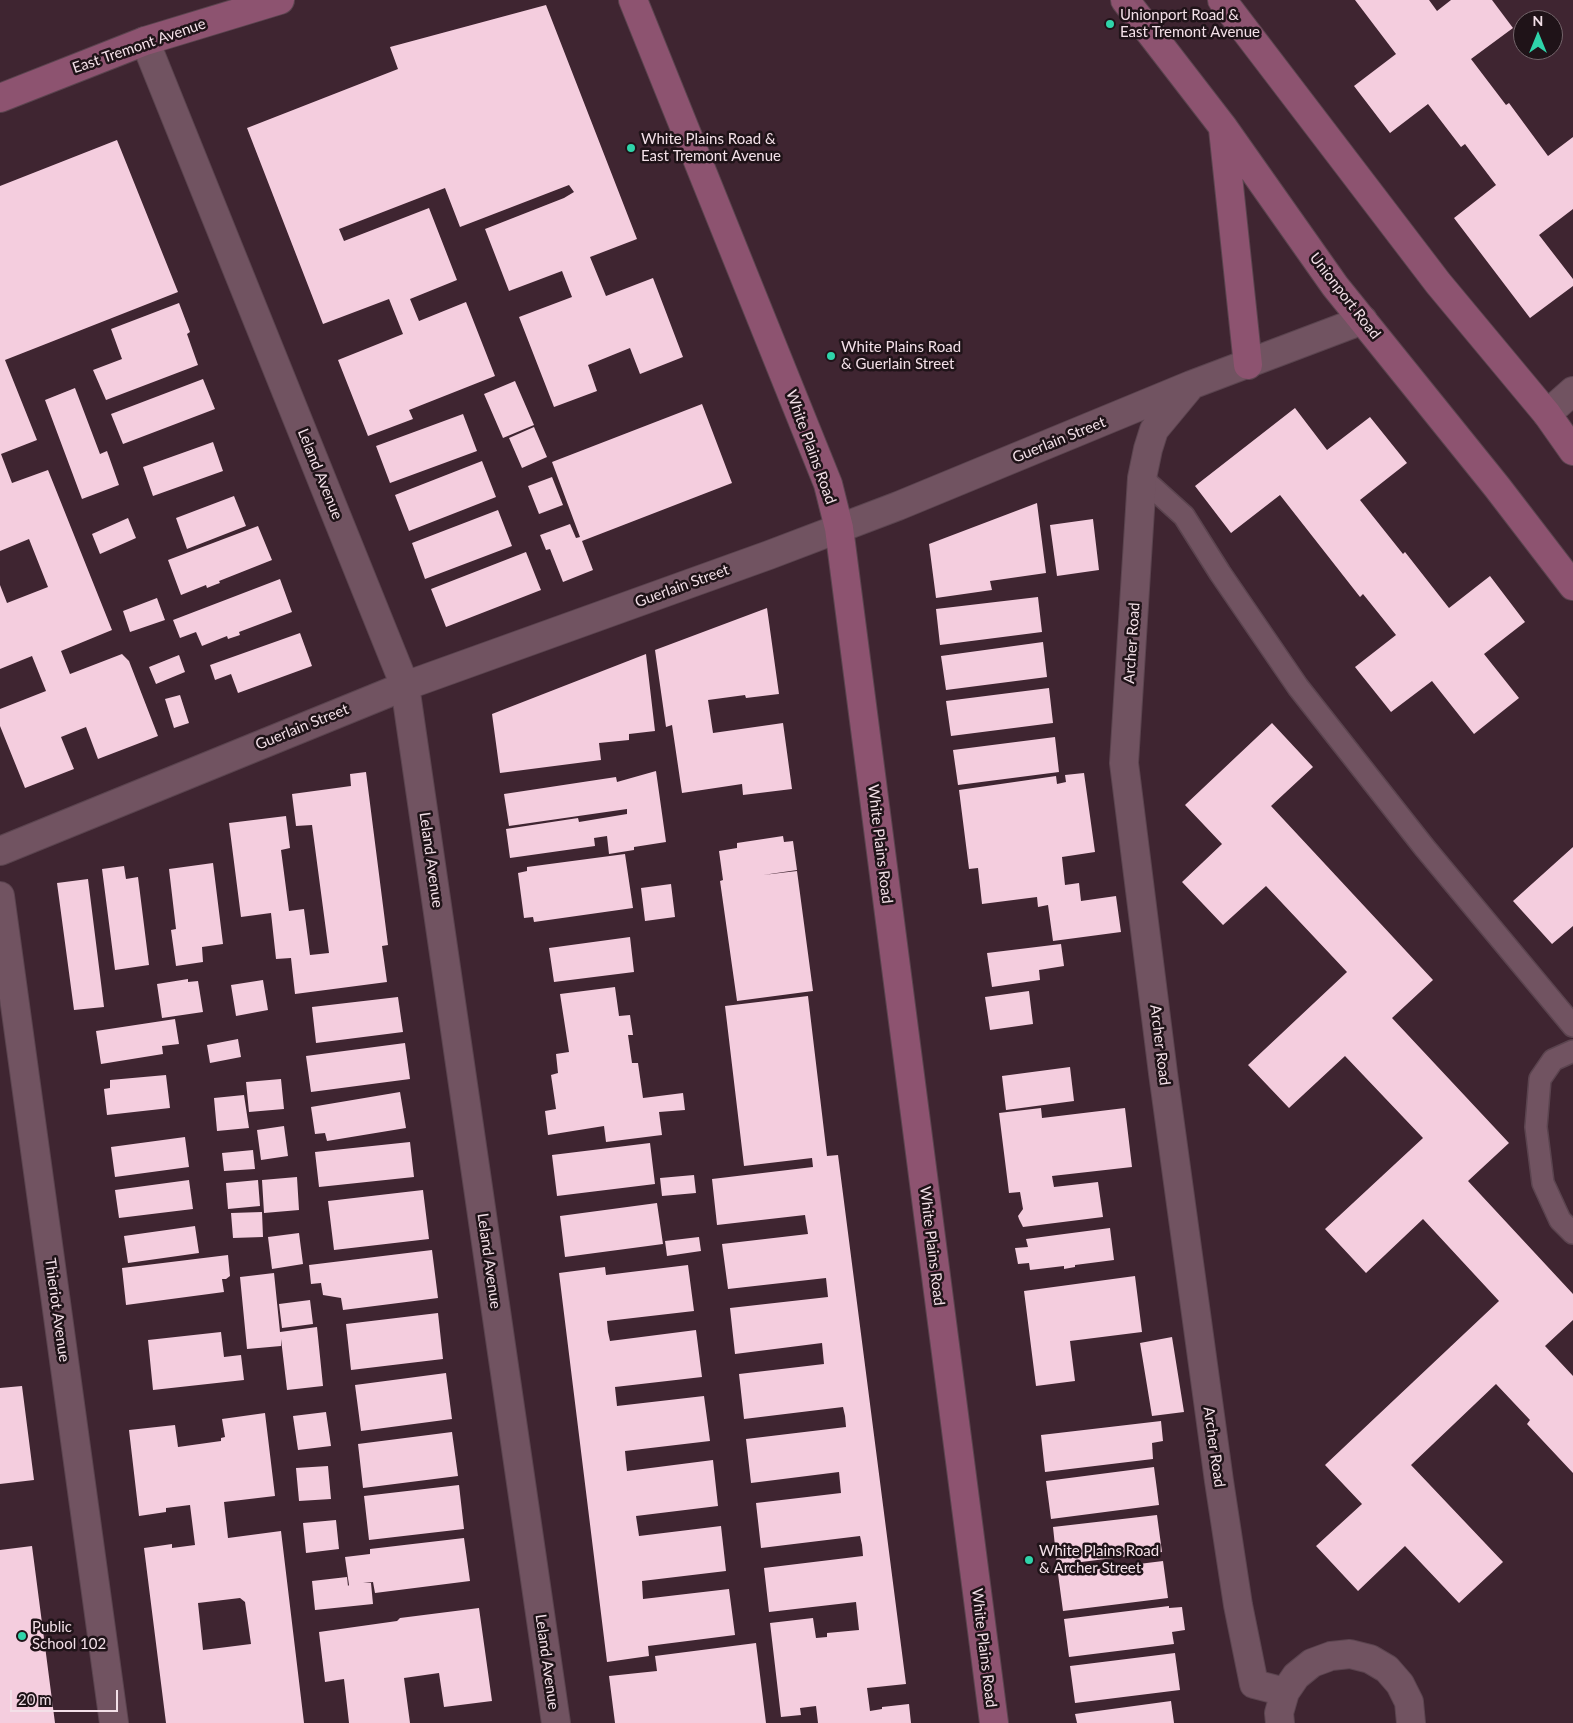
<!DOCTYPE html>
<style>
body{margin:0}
#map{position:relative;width:1573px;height:1723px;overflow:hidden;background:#3f2531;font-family:Lato,sans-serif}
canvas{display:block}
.north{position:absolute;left:1513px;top:10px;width:50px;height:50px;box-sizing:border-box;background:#1f1318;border:1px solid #74656b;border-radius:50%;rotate:0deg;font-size:14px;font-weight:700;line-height:20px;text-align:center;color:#f3e0e8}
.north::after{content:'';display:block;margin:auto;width:18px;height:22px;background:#2fd4aa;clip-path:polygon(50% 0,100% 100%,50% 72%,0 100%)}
.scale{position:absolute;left:10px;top:1690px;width:108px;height:22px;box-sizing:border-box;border:2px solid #f3e0e8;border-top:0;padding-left:6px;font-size:15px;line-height:18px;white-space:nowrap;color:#f3e0e8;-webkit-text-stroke:4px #1f1318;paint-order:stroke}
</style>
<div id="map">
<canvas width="1573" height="1723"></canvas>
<div class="north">N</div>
<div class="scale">20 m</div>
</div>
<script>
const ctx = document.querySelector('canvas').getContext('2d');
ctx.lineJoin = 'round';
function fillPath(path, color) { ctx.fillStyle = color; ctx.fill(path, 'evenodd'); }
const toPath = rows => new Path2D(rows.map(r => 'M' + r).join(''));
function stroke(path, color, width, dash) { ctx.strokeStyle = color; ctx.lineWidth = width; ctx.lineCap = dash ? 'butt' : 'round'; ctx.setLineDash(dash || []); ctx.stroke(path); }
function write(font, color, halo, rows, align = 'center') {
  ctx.font = font + ' Lato,sans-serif'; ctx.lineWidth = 5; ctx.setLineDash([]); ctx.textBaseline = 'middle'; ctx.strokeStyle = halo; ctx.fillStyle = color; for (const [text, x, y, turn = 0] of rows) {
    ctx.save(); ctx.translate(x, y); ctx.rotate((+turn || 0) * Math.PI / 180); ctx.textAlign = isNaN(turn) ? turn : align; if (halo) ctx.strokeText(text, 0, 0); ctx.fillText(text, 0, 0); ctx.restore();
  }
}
fillPath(toPath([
 [1355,0,1429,0,1437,11,1451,0,1492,0,1513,28,1471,59,1506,105,1509,103,1548,156,1573,137,1573,209,1539,235,1573,279,1573,286,1530,318,1454,218,1496,185,1465,144,1461,147,1428,104,1390,133,1354,86,1396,54],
 [546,5,637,239,590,257,606,296,653,278,683,357,640,374,630,348,588,365,597,391,554,407,519,317,572,297,562,271,509,291,485,229,564,198,574,192,569,185,460,227,445,188,339,229,344,241,429,208,457,280,410,299,419,321,466,302,495,376,409,410,413,419,368,436,338,360,403,334,389,299,323,324,247,128,398,69,390,47],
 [117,140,178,292,5,360,37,440,1,454,12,483,48,470,112,630,61,651,70,674,122,654,129,661,158,736,98,759,86,727,61,737,74,769,25,788,0,726,0,709,46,691,32,656,0,669,0,585,7,603,48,587,29,539,0,551,0,186],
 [179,303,190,332,187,334,198,365,106,400,93,370,122,359,111,329],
 [203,379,215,409,123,444,111,414],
 [515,381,534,425,503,438,484,394],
 [75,388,100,454,107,451,119,485,82,499,45,400],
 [702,404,732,483,582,541,593,570,563,582,550,549,546,550,540,535,570,524,576,538,580,537,552,462],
 [1295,408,1327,450,1370,417,1407,463,1360,500,1403,554,1405,552,1449,608,1490,576,1525,622,1484,654,1519,698,1474,734,1432,681,1391,712,1355,667,1396,635,1363,594,1360,597,1280,495,1231,533,1195,486],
 [463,414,477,451,390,483,376,446],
 [534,427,547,457,522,468,509,438],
 [213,442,223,471,153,496,143,467],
 [482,461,496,497,409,531,395,495],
 [552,477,563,505,539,514,528,486],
 [234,496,246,526,187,549,176,518],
 [1037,503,1046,573,990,581,992,590,936,598,929,544],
 [498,510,512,546,425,579,412,543],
 [128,518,136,538,100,554,92,534],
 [1093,519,1099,570,1057,576,1050,525],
 [258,526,272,560,219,581,220,583,217,584,207,588,206,585,181,595,168,560],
 [526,552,541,590,446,627,431,589],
 [280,579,292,612,239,632,240,635,228,639,227,636,202,646,196,632,180,638,173,620],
 [1038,597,1042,632,940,645,936,609],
 [157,598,165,620,130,632,123,611],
 [767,608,779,694,746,698,745,695,708,700,713,733,783,723,792,789,743,795,742,784,682,793,672,725,666,727,655,650],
 [300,633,312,666,238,693,231,674,215,680,210,665],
 [1043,642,1047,677,946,690,941,656],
 [646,654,655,731,629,734,629,740,599,743,601,760,500,773,492,714],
 [179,655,185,672,156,684,149,667],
 [1049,688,1053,723,951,736,946,701],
 [180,695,189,723,174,728,165,699],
 [1272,723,1313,767,1271,806,1433,980,1392,1018,1509,1143,1468,1181,1573,1294,1573,1320,1545,1346,1573,1376,1573,1473,1527,1424,1530,1420,1496,1384,1411,1465,1503,1562,1459,1603,1405,1546,1358,1591,1316,1546,1362,1504,1325,1465,1499,1301,1423,1219,1366,1273,1325,1229,1423,1138,1345,1056,1289,1108,1248,1065,1347,972,1266,886,1223,925,1182,882,1222,844,1185,805],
 [1055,737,1059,772,958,785,953,750],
 [656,771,666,842,634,847,634,850,609,854,607,836,594,838,595,846,510,858,506,829,578,818,579,822,627,814,627,809,509,826,504,794,616,777,617,782],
 [366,772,388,945,382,946,387,982,295,994,291,958,276,959,271,913,241,917,229,823,286,816,290,848,281,850,289,911,304,909,310,955,329,953,312,825,296,826,292,794,351,786,350,774],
 [1084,773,1095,852,1062,857,1065,885,1079,883,1081,901,1116,896,1121,932,1053,941,1048,905,1038,907,1037,897,982,904,978,868,969,869,959,790,1056,776,1057,784,1066,782,1065,775],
 [783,836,784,842,793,841,797,870,763,875,797,871,813,991,737,1001,720,881,723,880,719,851,737,848,737,843],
 [1573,847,1573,926,1552,944,1513,901],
 [625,854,633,908,534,922,533,917,524,918,518,873,527,871,527,867],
 [213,863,223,944,202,947,203,962,176,966,171,930,176,929,169,869],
 [124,866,126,879,138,877,149,965,115,970,102,869],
 [88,879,104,1007,74,1010,57,883],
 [671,884,675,917,645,921,641,888],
 [630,937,634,972,554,982,549,948],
 [1061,944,1064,966,1039,970,1040,980,992,987,987,953],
 [188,979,188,982,198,981,203,1012,162,1018,157,984],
 [263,980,268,1010,236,1016,231,985],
 [615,987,619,1016,630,1015,633,1035,628,1035,632,1063,638,1063,643,1098,683,1093,685,1110,659,1112,662,1135,606,1142,604,1126,548,1135,545,1111,556,1109,551,1075,558,1073,556,1054,569,1052,560,994],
 [1029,991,1033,1024,990,1030,985,997],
 [808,996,827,1156,838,1155,906,1684,867,1688,870,1711,882,1709,882,1707,909,1704,911,1723,818,1723,816,1706,800,1708,801,1715,781,1717,770,1623,813,1618,816,1638,827,1637,827,1633,859,1630,856,1602,769,1612,764,1568,863,1556,862,1545,860,1536,761,1548,756,1503,841,1493,839,1472,751,1483,746,1439,846,1427,845,1416,843,1407,744,1419,739,1374,824,1364,822,1343,735,1354,730,1308,828,1297,826,1278,728,1289,722,1244,808,1234,805,1215,717,1225,712,1179,813,1167,812,1158,744,1166,725,1006],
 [398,997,403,1032,316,1043,312,1007],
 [175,1019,179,1044,162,1046,163,1054,101,1064,96,1031],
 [238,1039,241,1057,210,1063,207,1045],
 [405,1043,410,1079,311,1092,306,1056],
 [1070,1067,1074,1101,1006,1110,1002,1076],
 [166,1075,170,1108,107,1115,104,1089,110,1088,110,1080],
 [281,1079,284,1109,249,1112,246,1082],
 [400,1092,406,1128,327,1141,325,1133,315,1134,311,1107],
 [244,1095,249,1128,217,1131,214,1098],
 [1041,1108,1042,1118,1125,1108,1132,1167,1052,1176,1054,1187,1098,1182,1103,1217,1023,1227,1019,1219,1018,1216,1023,1209,1020,1192,1009,1193,999,1113],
 [284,1126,288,1156,261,1160,257,1130],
 [185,1137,189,1167,115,1177,111,1147],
 [410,1142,414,1177,319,1187,315,1152],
 [650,1143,655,1184,557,1196,552,1155],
 [253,1150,255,1169,224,1171,222,1153],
 [694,1175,696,1193,662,1196,660,1178],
 [297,1177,299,1210,264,1213,262,1180],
 [189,1180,193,1209,119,1218,115,1190],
 [258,1180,260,1206,228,1209,226,1183],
 [423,1190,429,1239,334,1250,328,1201],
 [657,1203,663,1244,565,1257,560,1216],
 [262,1212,263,1237,233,1238,231,1213],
 [195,1226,199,1253,128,1263,124,1236],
 [1110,1228,1114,1260,1075,1265,1075,1267,1064,1269,1064,1266,1030,1270,1029,1263,1018,1264,1015,1248,1028,1247,1026,1239],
 [299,1233,303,1264,272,1269,268,1237],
 [699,1237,701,1251,667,1256,665,1241],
 [432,1250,438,1298,343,1310,341,1298,323,1295,321,1283,311,1284,309,1265],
 [228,1255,230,1276,226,1279,222,1279,224,1292,126,1305,122,1268],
 [688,1265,694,1311,607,1321,608,1332,610,1341,696,1330,702,1377,615,1387,617,1406,704,1396,710,1441,625,1451,626,1462,627,1471,713,1460,718,1506,636,1516,639,1536,721,1526,726,1571,642,1581,643,1599,729,1589,735,1635,648,1646,649,1656,607,1662,559,1273,605,1267,606,1275],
 [274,1273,280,1332,317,1327,323,1386,287,1390,281,1339,281,1346,247,1349,240,1277],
 [1135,1276,1142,1332,1070,1341,1075,1381,1036,1386,1024,1291],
 [310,1300,313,1324,282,1328,279,1304],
 [438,1313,443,1359,351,1370,346,1324],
 [221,1332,224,1357,241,1355,244,1380,153,1390,148,1340],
 [1172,1337,1184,1412,1152,1416,1140,1343],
 [446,1373,452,1419,361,1431,355,1385],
 [22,1386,34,1480,0,1484,0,1388],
 [326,1412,331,1446,298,1450,293,1416],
 [265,1413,275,1496,224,1502,228,1538,281,1531,304,1723,166,1723,144,1548,172,1544,172,1548,195,1545,190,1505,166,1508,166,1512,139,1516,129,1430,175,1425,178,1447,221,1441,221,1438,225,1437,222,1419],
 [240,1598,245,1602,251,1644,203,1650,198,1603],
 [1161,1421,1163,1441,1152,1443,1153,1459,1045,1472,1041,1435],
 [452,1432,458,1476,363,1488,358,1444],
 [328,1466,331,1499,299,1501,296,1468],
 [1154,1467,1159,1505,1051,1519,1046,1481],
 [459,1485,464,1529,369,1540,364,1496],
 [1157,1515,1162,1552,1057,1565,1053,1527],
 [336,1520,339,1549,306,1553,303,1523],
 [464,1538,470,1581,375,1593,373,1582,363,1583,371,1583,373,1604,315,1610,312,1581,347,1577,348,1586,349,1585,345,1557,370,1554,370,1549],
 [32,1546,55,1723,0,1723,0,1550],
 [1163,1561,1168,1598,1063,1611,1058,1574],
 [1169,1606,1169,1608,1182,1607,1185,1630,1172,1632,1174,1644,1069,1657,1064,1619],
 [479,1608,492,1701,444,1707,439,1673,404,1678,410,1723,349,1723,344,1679,325,1682,319,1632,397,1621,400,1618],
 [756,1643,766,1723,615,1723,609,1676,657,1671,655,1656],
 [1175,1653,1180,1690,1075,1703,1070,1666],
 [1171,1701,1174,1723,1077,1723,1075,1714]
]), '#f4cdde');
const lane = toPath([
 [1142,478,1184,516,1220,573,1298,687,1424,847,1573,1026],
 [1573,1051,1553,1060,1540,1079,1536,1127,1543,1183,1560,1220,1573,1233]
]);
const street = toPath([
 [145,41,405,686,556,1723],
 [1188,389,1154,430,1148,449,1142,478,1124,763,1163,1073,1219,1481,1238,1605,1254,1684,1285,1692],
 [1547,414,1573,391],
 [0,851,405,686,769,555,898,506,1191,385,1363,320],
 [0,896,114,1723],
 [1280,1723,1279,1713,1285,1692,1296,1676,1312,1663,1331,1656,1350,1654,1370,1659,1387,1669,1400,1684,1409,1702,1411,1723]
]);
const secondary = toPath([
 [633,0,828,484,839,528,994,1723],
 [1125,0,1223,127,1335,286,1497,487,1573,586],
 [1222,0,1438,283,1547,414,1573,451],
 [0,98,145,41,280,0],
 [1223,129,1248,365]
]);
stroke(lane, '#5b444f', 24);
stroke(street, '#5b444f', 30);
stroke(secondary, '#5b444f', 30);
stroke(lane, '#715361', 21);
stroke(street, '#715361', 28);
stroke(secondary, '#8d5370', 28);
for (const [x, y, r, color] of [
 [1110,24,5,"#2fd4aa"],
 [631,148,5,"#2fd4aa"],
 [831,356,5,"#2fd4aa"],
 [1029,1560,5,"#2fd4aa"],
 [22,1636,5,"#2fd4aa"]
]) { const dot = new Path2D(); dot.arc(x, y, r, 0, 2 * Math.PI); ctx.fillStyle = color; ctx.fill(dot); stroke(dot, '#1f1318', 2); }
write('15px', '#f3e0e8', '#1f1318', [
 ["Unionport Road &",1120,15],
 ["East Tremont Avenue",1120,32],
 ["White Plains Road &",641,139],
 ["East Tremont Avenue",641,156],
 ["White Plains Road",841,347],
 ["& Guerlain Street",841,364],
 ["White Plains Road",1039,1551],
 ["& Archer Street",1039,1568],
 ["Public",32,1627],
 ["School 102",32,1644]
], 'left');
write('15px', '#f3e0e8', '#1f1318', [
 ["East Tremont Avenue",139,46,-19],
 ["Unionport Road",1345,296,52],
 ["Guerlain Street",1059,440,-22],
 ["White Plains Road",811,447,70],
 ["Leland Avenue",320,474,68],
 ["Guerlain Street",682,586,-20],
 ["Archer Road",1132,643,-86],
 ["Guerlain Street",302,727,-22],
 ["White Plains Road",880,844,83],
 ["Leland Avenue",431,860,82],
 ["Archer Road",1160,1045,83],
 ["White Plains Road",932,1246,83],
 ["Leland Avenue",489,1261,82],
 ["Thieriot Avenue",57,1310,82],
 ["Archer Road",1214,1447,82],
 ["White Plains Road",984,1648,83],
 ["Leland Avenue",547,1662,82]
]);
</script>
